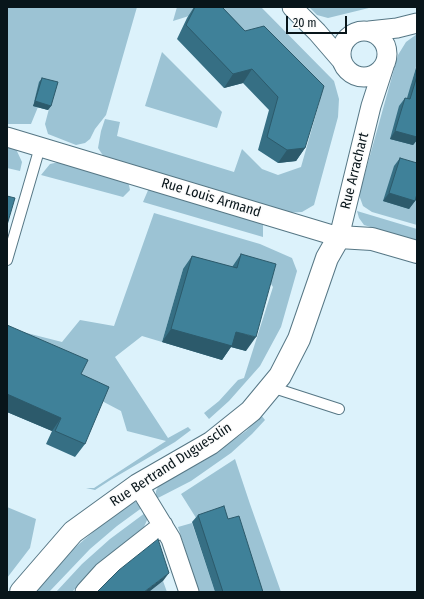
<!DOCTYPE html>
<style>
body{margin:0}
#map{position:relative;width:424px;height:599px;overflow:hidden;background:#dcf2fb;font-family:"Fira Sans Condensed",sans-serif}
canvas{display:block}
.frame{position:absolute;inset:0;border:8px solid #08151a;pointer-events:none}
.scale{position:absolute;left:286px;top:16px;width:61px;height:18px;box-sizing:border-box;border:2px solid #08151a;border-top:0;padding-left:5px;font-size:12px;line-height:14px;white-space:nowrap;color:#08151a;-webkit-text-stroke:3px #fbfbfb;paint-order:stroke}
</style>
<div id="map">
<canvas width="424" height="599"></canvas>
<div class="frame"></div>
<div class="scale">20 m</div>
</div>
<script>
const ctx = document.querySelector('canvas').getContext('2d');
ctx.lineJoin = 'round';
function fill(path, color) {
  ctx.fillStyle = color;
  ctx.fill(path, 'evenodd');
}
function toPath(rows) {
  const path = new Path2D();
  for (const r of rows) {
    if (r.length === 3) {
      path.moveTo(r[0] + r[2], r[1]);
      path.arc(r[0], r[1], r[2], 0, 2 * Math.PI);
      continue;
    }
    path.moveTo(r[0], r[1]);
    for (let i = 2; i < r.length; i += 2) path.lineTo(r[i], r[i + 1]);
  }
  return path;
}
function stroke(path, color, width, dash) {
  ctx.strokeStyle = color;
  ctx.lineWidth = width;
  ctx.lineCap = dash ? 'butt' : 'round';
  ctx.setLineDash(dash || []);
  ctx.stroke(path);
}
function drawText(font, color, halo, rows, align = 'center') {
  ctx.font = font + ' "Fira Sans Condensed",sans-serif';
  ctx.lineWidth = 3;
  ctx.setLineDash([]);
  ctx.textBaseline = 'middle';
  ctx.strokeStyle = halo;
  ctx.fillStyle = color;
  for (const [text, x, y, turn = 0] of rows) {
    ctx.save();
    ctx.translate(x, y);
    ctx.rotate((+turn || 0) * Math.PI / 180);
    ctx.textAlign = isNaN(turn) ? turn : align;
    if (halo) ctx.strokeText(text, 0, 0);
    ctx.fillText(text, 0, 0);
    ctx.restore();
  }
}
const green = toPath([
 [7,7,137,7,106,115,95,129,90,139,85,143,76,145,48,134,45,124,55,86,40,82,33,105,38,107,31,124,7,124],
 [177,7,261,7,334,81,339,99,338,117,314,205,302,212,281,213,106,160,98,148,101,131,105,119,120,122,117,136,234,172,242,149,262,169,278,175,301,167,320,100,258,34,235,40,208,10,173,21],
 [309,7,373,7,328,18,317,15],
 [417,34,417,63,411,85,417,133,417,173,384,201,409,209,417,184,417,225,372,212,363,206,359,195,398,55,406,42],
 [162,52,222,112,217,128,145,106],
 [7,147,16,149,22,162,20,171,7,168],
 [59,162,128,181,130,190,123,197,41,175,50,164],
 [149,188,263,221,263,237,143,202],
 [357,211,417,229,417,241,364,225,359,218],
 [154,213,260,244,292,258,297,271,281,327,260,366,229,401,209,419,204,413,219,401,238,380,244,378,273,287,267,278,183,269,162,342,142,336,115,357,168,438,188,427,191,430,175,442,112,479,95,490,86,488,94,488,166,441,127,431,121,411,100,400,7,328,62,342,80,320,114,326],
 [261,415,265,420,252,434,231,453,191,481,156,499,156,491,159,485,205,460,246,431],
 [235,459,250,504,281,592,255,592,198,521,181,494],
 [132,502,136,502,143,507,117,526,90,549,49,592,33,592,72,550,99,527],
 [7,507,36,519,30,548,7,578],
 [145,513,147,515,147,520,144,527,109,555,72,592,56,592,82,564,110,539],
 [192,523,215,592,199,592,178,527],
 [163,581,167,592,149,592]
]);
const lane = toPath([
 [7,260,40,147],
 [271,387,339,409]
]);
const street = toPath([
 [292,7,317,32,342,61],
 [364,54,23],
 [369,31,397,28,417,23],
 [7,137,339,237,371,106,384,66],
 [138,485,171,539,189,592],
 [85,592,103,572,163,525]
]);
const secondary = toPath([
 [21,592,73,532,138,485,211,443,251,411,280,376,299,339,327,258,339,237,372,239,417,252]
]);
const wall = toPath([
 [194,7,222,7,245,31,305,148,296,161,278,163,258,150,269,110,243,83,224,88,177,39,187,18],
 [417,64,417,140,413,145,390,139,399,106,405,98,407,98],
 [42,78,51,106,48,110,33,106,39,82],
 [400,158,415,201,409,209,383,201,394,166],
 [241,254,246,351,231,347,222,360,162,342,183,269,192,256,232,267],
 [7,325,81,374,85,444,75,457,46,444,52,431,7,412],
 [198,515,228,519,263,592,215,592,192,522]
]);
const shadedWall = toPath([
 [252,69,243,83,224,88,233,74],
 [35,101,51,106,48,110,33,106],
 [395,131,417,137,417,140,413,145,390,139],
 [305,148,296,161,278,163,287,150],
 [389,193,415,201,409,209,383,201],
 [171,329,236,332,256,337,246,351,231,347,222,360,162,342],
 [7,394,61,418,52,431,7,412],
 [169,573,163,581,149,592,144,592]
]);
const building = toPath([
 [195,7,222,7,245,31,264,26,324,86,305,148,287,150,267,137,278,97,252,69,233,74,186,25,195,7],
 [417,76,417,137,395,131,405,98,410,99,417,76],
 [42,78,58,82,51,106,35,101,42,78],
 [400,158,417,163,417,194,415,201,389,193,400,158],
 [7,196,15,198,7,225,7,196],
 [241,254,276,264,256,337,236,332,232,346,171,329,192,256,237,268,241,254],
 [7,325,88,360,81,374,109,387,85,444,55,431,61,418,7,394,7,325],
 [224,506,228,519,239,516,263,592,223,592,198,515,224,506],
 [158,539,169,573,144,592,97,592,119,570,158,539]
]);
const streetNames = [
 ["Rue Arrachart",355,171,-76],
 ["Rue Louis Armand",211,198,17],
 ["Rue Bertrand Duguesclin",171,465,-33]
];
fill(green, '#9cc3d4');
stroke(lane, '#567785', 12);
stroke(street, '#567785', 21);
stroke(secondary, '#567785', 24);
stroke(lane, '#fff', 10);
stroke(street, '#fff', 19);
stroke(secondary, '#fff', 22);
fill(wall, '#366f84');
fill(shadedWall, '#2c5a6b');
fill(building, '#3f8199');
stroke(building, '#2c5a6b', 1);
drawText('14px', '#08151a', '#fbfbfb', streetNames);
</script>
